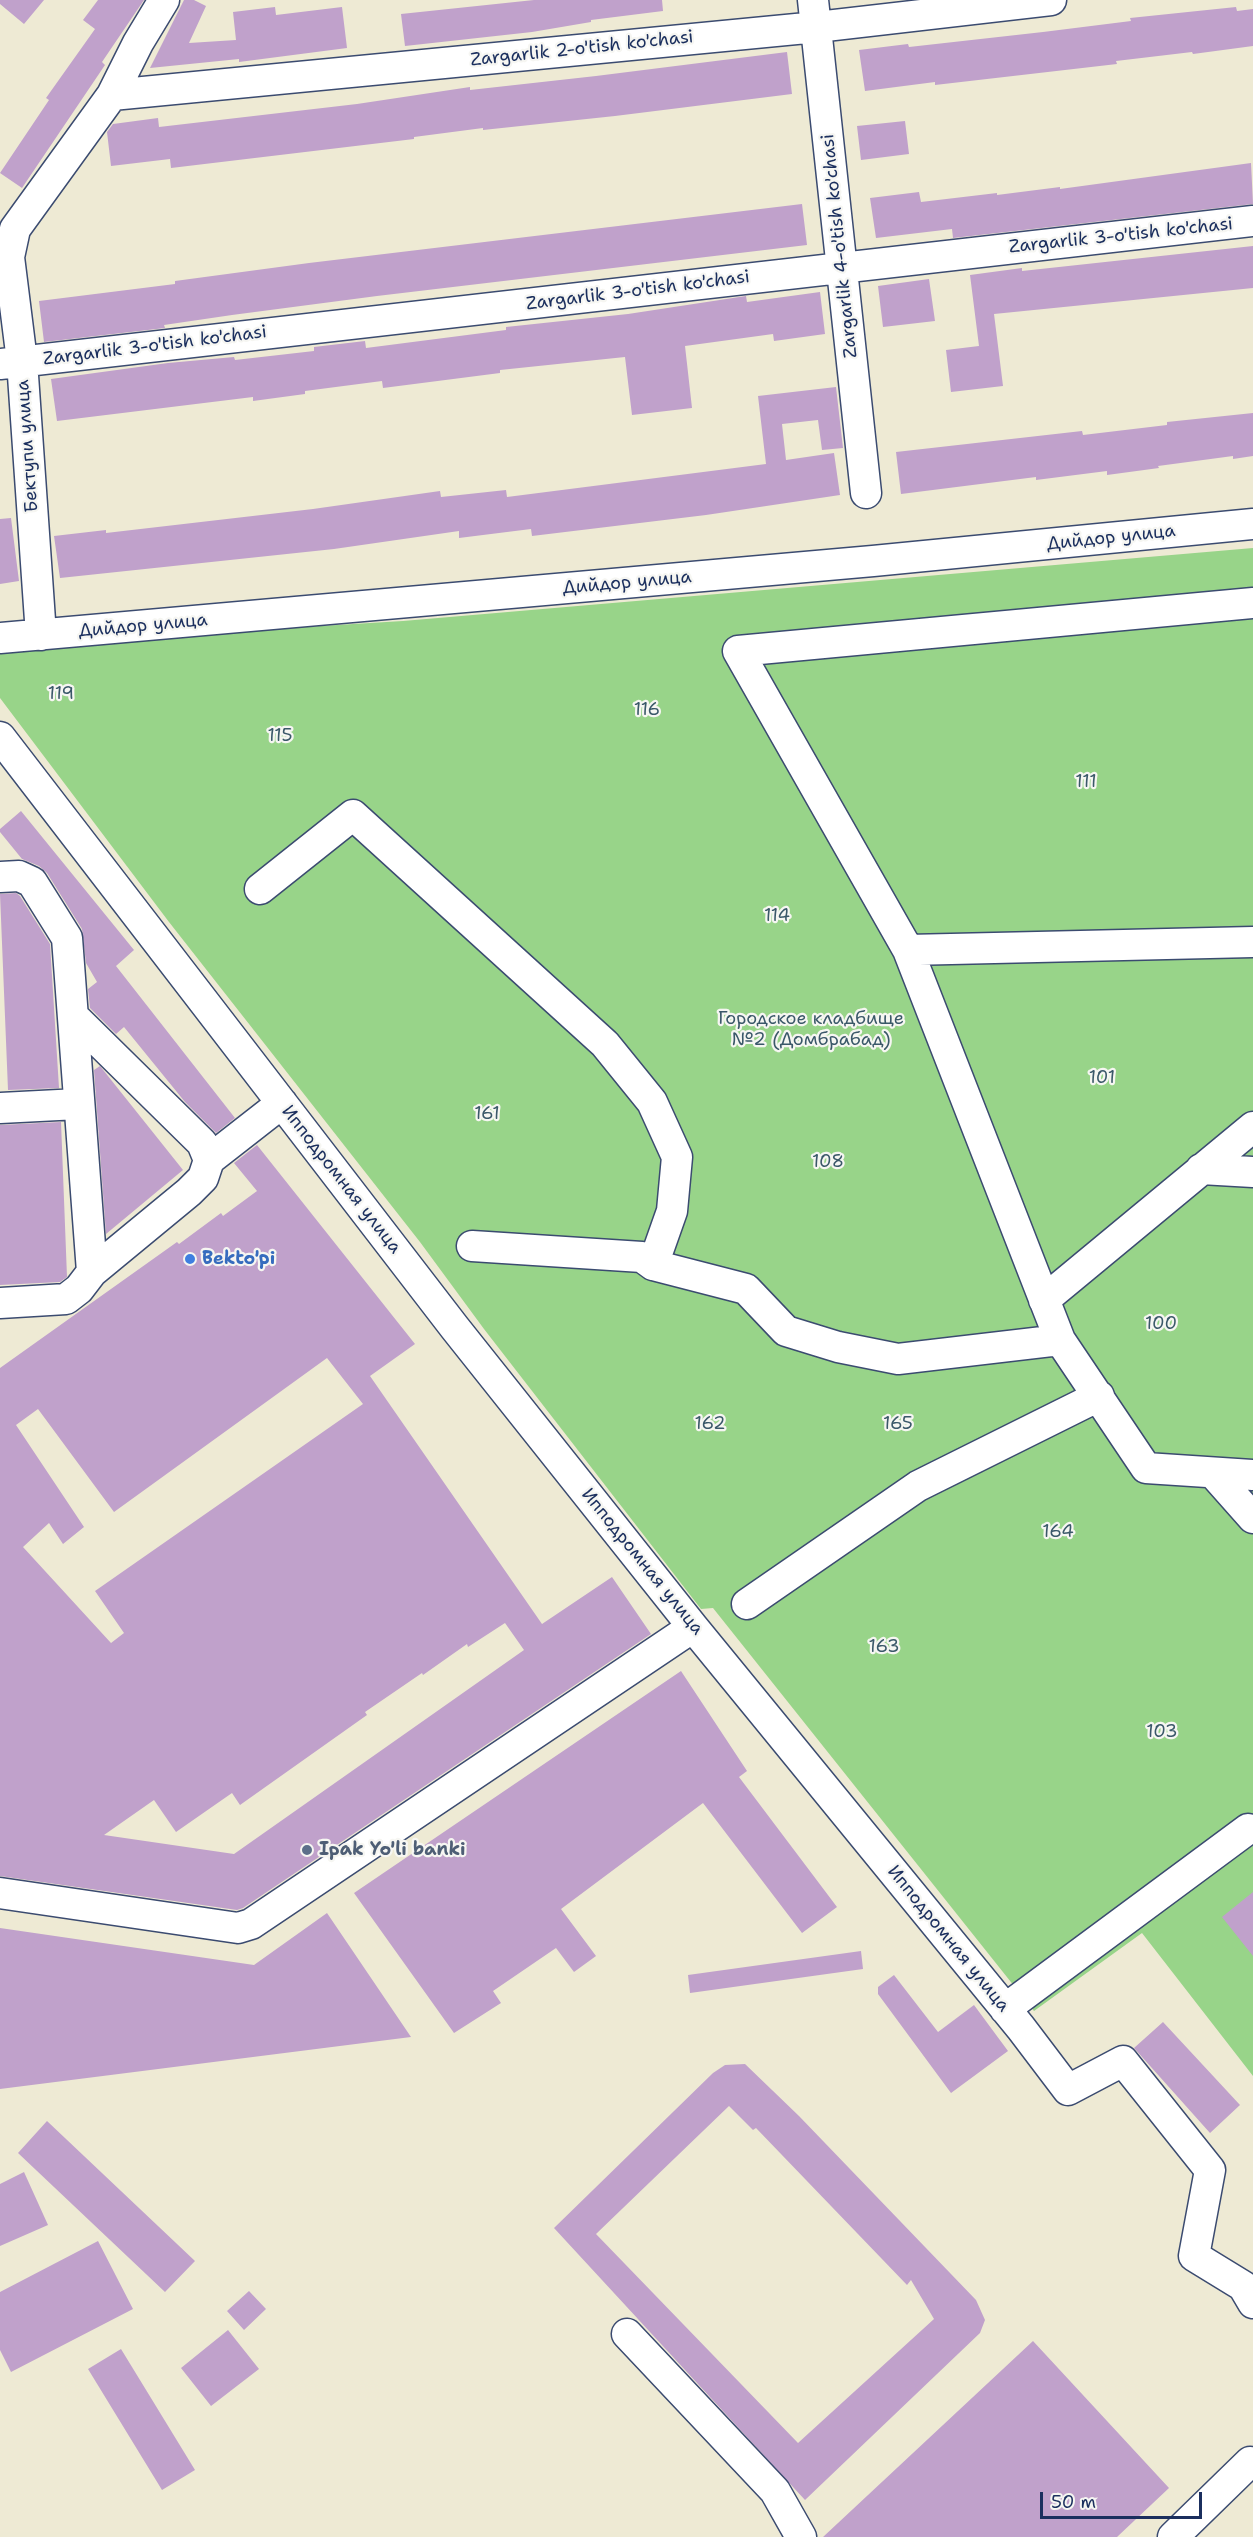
<!DOCTYPE html>
<meta charset="utf-8">
<style>
body{margin:0}
#map{position:relative;width:1253px;height:2537px;overflow:hidden;background:#eeead4;font-family:"Shantell Sans",sans-serif}
canvas{display:block}
.scale{position:absolute;left:1040px;top:2492px;width:162px;height:27px;box-sizing:border-box;border:3px solid #1b2f5e;border-top:0;padding-left:8px;font-size:18px;line-height:21px;white-space:nowrap;color:#1b2f5e;-webkit-text-stroke:4px #f6f6f2;paint-order:stroke}
</style>
<div id="map">
<canvas width="1253" height="2537"></canvas>
<div class="scale">50 m</div>
</div>
<script>
const ctx = document.querySelector('canvas').getContext('2d');
ctx.lineJoin = 'round';
function fill(path, color) {
  ctx.fillStyle = color;
  ctx.fill(path, 'evenodd');
}
function toPath(rows) {
  const path = new Path2D();
  for (const r of rows) {
    path.moveTo(r[0], r[1]);
    for (let i = 2; i < r.length; i += 2) path.lineTo(r[i], r[i + 1]);
  }
  return path;
}
function stroke(path, color, width, dash) {
  ctx.strokeStyle = color;
  ctx.lineWidth = width;
  ctx.lineCap = dash ? 'butt' : 'round';
  ctx.setLineDash(dash || []);
  ctx.stroke(path);
}
function drawText(font, color, halo, rows, align = 'center') {
  ctx.font = font + ' "Shantell Sans",sans-serif';
  ctx.lineWidth = 4.5;
  ctx.setLineDash([]);
  ctx.textBaseline = 'middle';
  ctx.strokeStyle = halo;
  ctx.fillStyle = color;
  for (const [text, x, y, turn = 0] of rows) {
    ctx.save();
    ctx.translate(x, y);
    ctx.rotate((+turn || 0) * Math.PI / 180);
    ctx.textAlign = isNaN(turn) ? turn : align;
    if (halo) ctx.strokeText(text, 0, 0);
    ctx.fillText(text, 0, 0);
    ctx.restore();
  }
}
const green = toPath([
 [1253,548,1253,2076,1142,1933,1034,2011,713,1608,701,1609,484,1329,420,1242,169,922,0,698,0,648,89,640,403,621]
]);
const building = toPath([
 [0,0,44,0,24,24,0,4],
 [98,0,144,0,102,62,105,65,22,188,0,173,49,100,46,98,95,29,83,20],
 [184,0,194,0,206,6,189,43,236,40,233,12,275,7,276,15,342,7,347,48,239,62,239,59,150,68],
 [534,0,662,0,663,11,591,20,591,22,532,32,405,46,401,14],
 [1236,7,1237,11,1253,9,1253,46,1193,54,1192,52,1116,61,1117,64,935,85,935,82,865,91,859,50,908,44,909,47,1043,32,1131,21,1130,18],
 [787,52,792,94,615,116,483,130,483,128,414,137,414,139,171,168,170,159,111,166,107,132,113,124,158,118,159,127,357,104,470,87,470,90,596,76],
 [905,121,909,154,861,160,857,126],
 [1251,163,1253,204,953,238,952,229,876,238,870,198,919,192,921,202,997,193,997,195,1060,187,1060,189],
 [802,204,807,245,377,296,232,315,164,325,165,328,44,342,39,301,175,284,175,281,309,263],
 [1253,246,1253,288,994,314,1003,386,951,392,946,350,979,346,970,275,1022,268,1022,271],
 [929,279,935,321,883,327,878,286],
 [820,292,825,334,774,341,773,334,685,346,692,408,632,415,625,357,500,370,500,373,383,388,382,381,305,391,305,394,253,401,253,397,57,421,51,379,168,363,234,357,235,360,314,351,314,347,365,341,366,348,506,330,506,327,628,314,746,296,747,302],
 [836,387,843,448,822,450,818,420,782,424,786,460,834,453,840,495,706,515,532,536,531,529,459,538,459,531,334,549,60,578,54,536,106,530,106,533,313,509,440,491,441,497,506,490,507,497,766,464,758,396],
 [1253,413,1253,456,1233,459,1233,456,1158,466,1159,468,1107,475,1107,471,1036,480,1036,477,901,494,896,452,1082,431,1083,435,1167,425,1167,422],
 [11,518,19,581,0,584,0,519],
 [21,811,134,950,116,966,235,1118,216,1133,185,1102,124,1027,116,1034,90,1008,88,989,97,982,86,963,82,929,47,873,39,866,22,859,0,832,0,829],
 [16,893,20,896,50,944,59,1088,8,1090,0,894],
 [100,1066,183,1170,106,1234,94,1070],
 [61,1122,67,1277,60,1282,0,1285,0,1125],
 [257,1145,415,1344,370,1376,542,1624,612,1577,651,1634,243,1908,237,1910,0,1876,0,1368,177,1242,179,1244,221,1213,223,1216,257,1191,234,1163],
 [327,1358,363,1404,95,1591,124,1633,111,1643,23,1547,49,1523,63,1544,84,1527,16,1425,38,1409,114,1512],
 [505,1623,524,1650,234,1854,104,1835,154,1800,176,1832,232,1793,240,1805,367,1715,365,1712,422,1673,423,1675,467,1644,468,1647],
 [681,1671,747,1771,739,1777,837,1907,802,1933,703,1803,561,1909,596,1956,574,1972,556,1948,493,1991,501,2003,454,2033,354,1893],
 [1253,1892,1253,1956,1222,1917],
 [327,1913,411,2037,0,2089,0,1928,254,1965],
 [861,1951,863,1969,690,1993,688,1975],
 [894,1975,938,2032,974,2005,1008,2051,951,2093,878,1994,878,1987],
 [1163,2022,1240,2105,1210,2133,1134,2048],
 [745,2064,799,2116,976,2300,985,2320,980,2333,805,2500,554,2228,713,2073,725,2065],
 [729,2106,753,2130,756,2128,907,2285,911,2280,934,2319,798,2443,596,2234],
 [47,2121,195,2261,165,2292,18,2153],
 [24,2172,48,2225,0,2246,0,2184],
 [98,2241,133,2309,11,2372,0,2350,0,2292],
 [249,2291,266,2309,244,2330,227,2311],
 [228,2330,259,2369,211,2406,181,2368],
 [1033,2341,1169,2488,1117,2537,823,2537],
 [121,2349,195,2470,162,2490,88,2369]
]);
const minor = toPath([
 [813,0,866,493],
 [112,95,817,27,1051,0],
 [0,364,1253,221],
 [1253,603,738,651,908,950,1060,1340,1146,1468,1253,1475],
 [41,635,22,361,9,257,15,229,112,95,138,43,164,0],
 [0,638,873,561,1253,524],
 [0,737,455,1328,693,1627,1021,2028,1068,2090,1123,2061,1210,2170,1194,2256,1243,2286,1253,2303],
 [0,877,19,876,32,882,67,938,92,1272,79,1289,66,1299,0,1303],
 [260,889,353,815,605,1044,652,1102,677,1157,672,1211,653,1265],
 [908,950,1253,942],
 [74,1017,202,1143,209,1160,203,1178,189,1192,92,1272],
 [0,1108,78,1104],
 [209,1160,282,1103],
 [1201,1169,1253,1172],
 [472,1246,642,1257,653,1265,746,1289,786,1331,838,1347,898,1359,1060,1340],
 [1044,1300,1253,1127],
 [1214,1474,1253,1518],
 [747,1604,918,1486,1099,1396],
 [0,1893,238,1928,251,1924,693,1627],
 [1005,2009,1248,1829],
 [627,2334,775,2491,801,2537],
 [1173,2537,1250,2462]
]);
const markers = [
 [190,1259,6,"#3f7fe0"],
 [307,1850,6,"#5c6f8a"]
];
const streetNames = [
 ["Zargarlik 2-o'tish ko'chasi",582,49,-6],
 ["Zargarlik 3-o'tish ko'chasi",1121,236,-6],
 ["Zargarlik 4-o'tish ko'chasi",840,246,-96],
 ["Zargarlik 3-o'tish ko'chasi",638,291,-7],
 ["Zargarlik 3-o'tish ko'chasi",155,346,-7],
 ["Бектупи улица",28,446,-94],
 ["Дийдор улица",1111,538,-6],
 ["Дийдор улица",627,583,-5],
 ["Дийдор улица",143,626,-5],
 ["Ипподромная улица",341,1180,52],
 ["Ипподромная улица",642,1562,51],
 ["Ипподромная улица",948,1939,51]
];
const parkNames = [
 ["119",61,694],
 ["116",647,710],
 ["115",280,736],
 ["111",1086,782],
 ["114",777,916],
 ["Городское кладбище",811,1019],
 ["№2 (Домбрабад)",811,1040],
 ["101",1102,1078],
 ["161",487,1114],
 ["108",828,1162],
 ["100",1161,1324],
 ["162",710,1424],
 ["165",898,1424],
 ["164",1058,1532],
 ["163",884,1647],
 ["103",1162,1732]
];
const shopNames = [
 ["Bekto'pi",202,1259]
];
const serviceNames = [
 ["Ipak Yo'li banki",319,1850]
];
fill(green, '#98d489');
fill(building, '#c0a1cb');
stroke(minor, '#3b4b70', 33);
stroke(minor, '#fff', 30);
for (const [x, y, r, color] of markers) {
  const dot = new Path2D();
  dot.arc(x, y, r, 0, 2 * Math.PI);
  ctx.fillStyle = color;
  ctx.fill(dot);
  stroke(dot, '#f6f6f2', 2);
}
drawText('18px', '#1b2f5e', '#f6f6f2', streetNames);
drawText('18px', '#3a5869', '#f6f6f2', parkNames);
drawText('bold 18px', '#366cbe', '#f6f6f2', shopNames, 'left');
drawText('bold 18px', '#4e5e75', '#f6f6f2', serviceNames, 'left');
</script>
